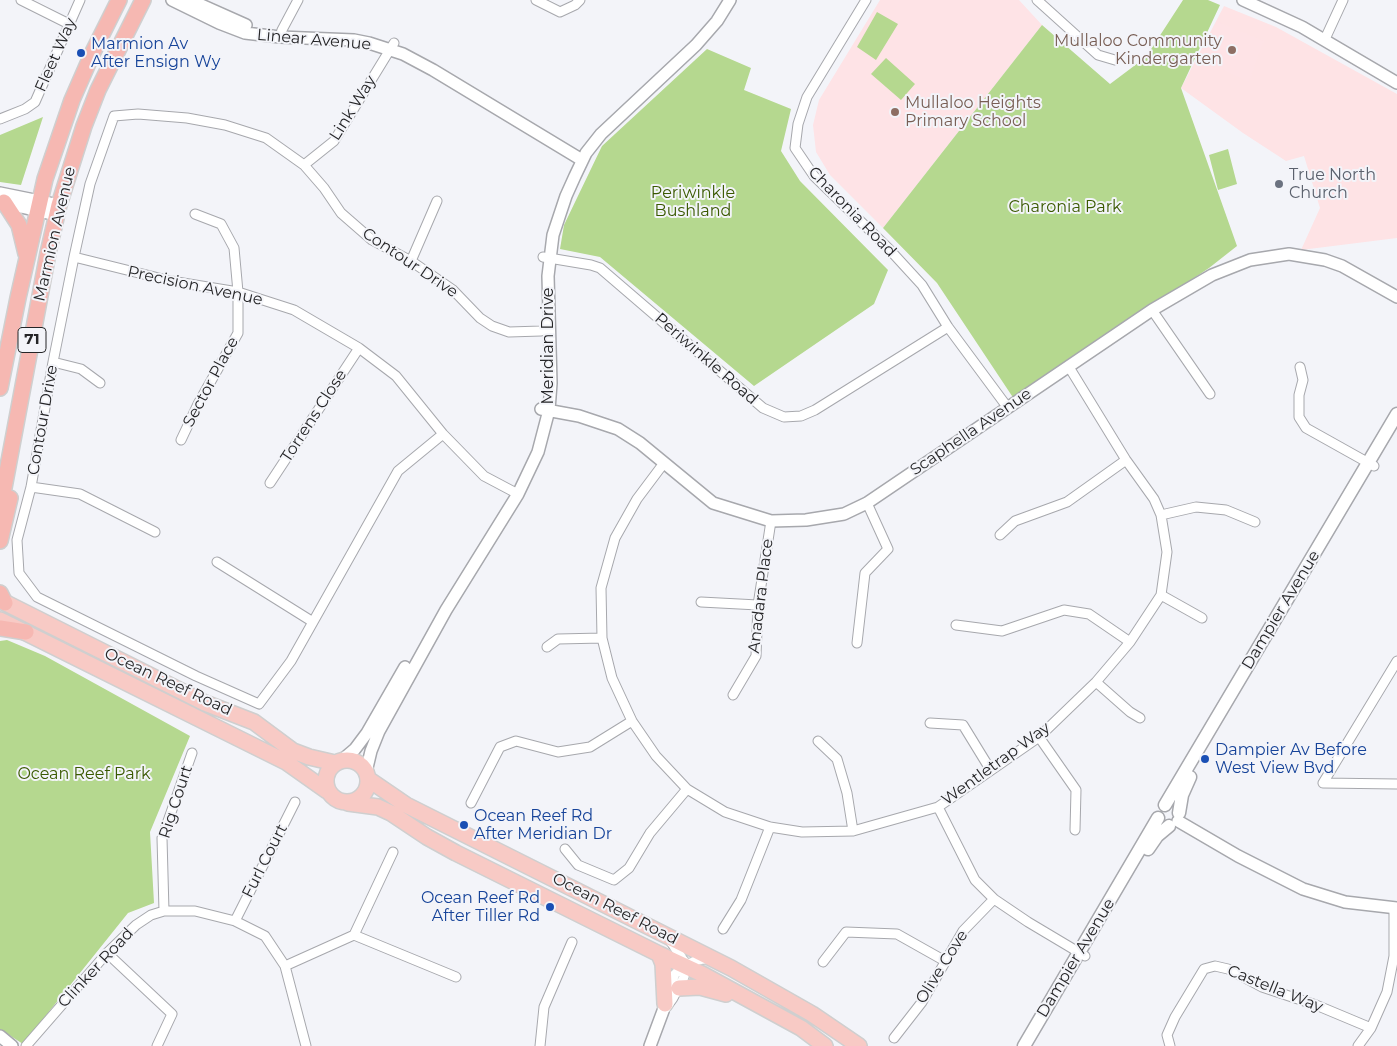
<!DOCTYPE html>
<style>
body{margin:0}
canvas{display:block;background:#f3f4f9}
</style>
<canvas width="1397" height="1046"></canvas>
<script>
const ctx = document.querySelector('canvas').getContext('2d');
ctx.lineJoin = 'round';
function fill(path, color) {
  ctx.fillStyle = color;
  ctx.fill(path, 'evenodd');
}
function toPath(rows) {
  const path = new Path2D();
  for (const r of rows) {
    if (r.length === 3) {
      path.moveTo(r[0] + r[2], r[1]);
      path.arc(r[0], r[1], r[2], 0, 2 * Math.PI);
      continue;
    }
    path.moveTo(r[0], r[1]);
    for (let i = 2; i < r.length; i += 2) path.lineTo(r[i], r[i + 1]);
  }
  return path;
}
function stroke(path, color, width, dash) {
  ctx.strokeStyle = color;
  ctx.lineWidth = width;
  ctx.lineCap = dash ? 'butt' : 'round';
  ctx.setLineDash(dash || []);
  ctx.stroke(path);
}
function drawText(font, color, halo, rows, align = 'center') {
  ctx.font = font + ' Montserrat,sans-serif';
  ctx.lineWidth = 4;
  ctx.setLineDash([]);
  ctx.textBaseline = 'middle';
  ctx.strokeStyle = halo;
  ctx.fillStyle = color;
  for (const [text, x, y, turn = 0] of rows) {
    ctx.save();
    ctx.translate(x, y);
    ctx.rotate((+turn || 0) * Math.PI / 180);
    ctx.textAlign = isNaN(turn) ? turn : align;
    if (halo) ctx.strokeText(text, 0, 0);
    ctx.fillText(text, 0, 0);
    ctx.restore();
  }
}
const commercial = toPath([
 [1224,6,1276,27,1397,94,1397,238,1301,250,1320,208,1304,156,1286,161,1243,133,1181,88]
]);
const education = toPath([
 [880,0,1019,0,1042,25,883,228,830,175,816,152,813,125,819,100],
 [1218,22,1264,41,1249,82,1199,58]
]);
const green = toPath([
 [1183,0,1208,0,1220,5,1181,88,1237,246,1209,268,1014,399,937,283,883,228,1042,25,1110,84,1146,57],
 [877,12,898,24,876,60,857,47],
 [707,49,751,68,744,90,791,109,781,151,800,181,888,270,874,304,754,386,600,257,560,249,564,225,602,146],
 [886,58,915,84,901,100,871,74],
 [43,117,21,185,0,182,0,135],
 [1228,149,1237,184,1218,190,1209,155],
 [7,640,45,656,190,736,150,832,154,903,128,913,23,1044,0,1029,0,641]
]);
const minor = toPath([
 [21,0,69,24],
 [536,0,560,12,575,5,580,0],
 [866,0,807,97,798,124,795,148,814,176,889,249,922,285,948,327,1008,408],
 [1037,0,1098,55,1115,60],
 [280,37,282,30,298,0],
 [1325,39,1343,0],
 [0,119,25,109,35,102,80,0],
 [304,165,334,141,394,43],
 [74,257,171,281,238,292,294,310,359,348,396,376,443,434,484,476,518,494],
 [543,257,591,265,600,268,763,408,784,417,801,416,815,410,948,327],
 [411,261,437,201],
 [1152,310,1210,394],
 [53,362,81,369,100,383],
 [1300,367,1303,380,1299,395,1299,417,1306,428,1374,466],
 [443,434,398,471,291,661,259,704,196,676,37,597,19,573,17,540,31,487,53,362,74,257,90,184,114,116,138,114,187,118,225,125,266,138,304,165,324,188,341,213,372,240,411,261,453,290,480,318,492,326,509,332,541,331,549,329],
 [181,440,198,404,238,333,238,292,234,248,221,224,195,214],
 [664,463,637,499,615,538,601,588,602,638,612,678,632,721,656,756,687,789,725,812,770,827,802,832,853,831,938,807,1039,737,1096,682,1130,642,1161,595,1167,552,1161,515,1154,499,1126,460,1069,367],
 [270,483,359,348],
 [31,487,80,494,155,532],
 [1161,515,1196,507,1226,510,1255,522],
 [1000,535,1015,521,1067,502,1126,460],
 [217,562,313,622],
 [1161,595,1202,618],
 [701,602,758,605],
 [956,625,1002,631,1064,610,1089,614,1130,642],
 [857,643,865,573,888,549,867,503],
 [547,647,558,639,602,638],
 [1096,682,1130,712,1140,718],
 [733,695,756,656,758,605,771,521],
 [930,723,963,725,990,769],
 [1039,737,1076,790,1075,830],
 [818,741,837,759,847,793,853,831],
 [1323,783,1397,661],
 [1323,783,1397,784],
 [471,803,500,747,516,741,558,752,590,747,632,721],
 [938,807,975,880,994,899,1028,922,1085,956],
 [565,849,578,865,614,880,629,868,650,833,687,789],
 [164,911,162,838,192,753],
 [235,921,295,802],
 [723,929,741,900,770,827],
 [354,935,393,852],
 [107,953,172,1014,157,1046],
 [823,962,846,932,897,934,945,961],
 [285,966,354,935,456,977],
 [667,993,675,974,684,966,698,960,709,958],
 [665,1009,673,998,684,977,684,961,669,939],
 [894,1038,922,1002,963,931,994,899],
 [26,1046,107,953,136,925,151,915,164,911,195,911,235,921,265,936,285,966,306,1046],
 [540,1046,544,1007,572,942],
 [1170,1046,1167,1035,1175,1017,1204,969,1215,966,1228,969,1262,987,1316,1005,1371,1028],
 [1358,1046,1371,1028,1387,992,1394,956,1394,908]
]);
const tertiary = toPath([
 [172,0,219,23,245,33,280,37,354,40,369,43,403,54,433,70,582,160],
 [190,0,246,25],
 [1243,0,1302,27,1397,83],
 [0,193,59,205],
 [0,202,56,215],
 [541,409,579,416,618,429,640,443,713,503,771,521,806,520,844,514,867,503,1152,310,1212,275,1250,260,1289,254,1325,260,1342,266,1397,297],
 [342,760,355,749,367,733,405,667],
 [366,772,371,751,379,731,446,610,518,494,538,452,549,410,551,383,548,276,553,235,566,196,575,176,586,153,601,134,696,45,717,21,730,0],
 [1178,821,1238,856,1303,889,1345,902,1397,908],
 [0,1036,12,1046],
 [650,1046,663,1011]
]);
const secondary = toPath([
 [1165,805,1397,414],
 [1179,813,1182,795,1190,777],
 [1148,849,1157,836,1169,826],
 [1024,1046,1158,818]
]);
const primary = toPath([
 [0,600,205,703,254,722,293,751,309,757,335,763],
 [0,620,286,762,327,791],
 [347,781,21],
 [368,779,406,805,731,968,812,1014,859,1046],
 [348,803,378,807,391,813,427,837,456,853,659,954,702,974,801,1028,825,1046],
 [659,954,663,964,665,1004],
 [679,988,700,987,726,994]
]);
const trunk = toPath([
 [4,202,19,225,26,254],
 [0,388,18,298,45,179,72,100,93,52,119,0],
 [0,509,48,253,59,205,84,126,98,90,143,0],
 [0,541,10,498],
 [0,593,5,603],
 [0,628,26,632]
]);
const markers = [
 [1232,50,5,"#8d6e63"],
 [81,53,5,"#1a4fb4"],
 [895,112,5,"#8d6e63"],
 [1279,184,5,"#6b7280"],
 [1205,759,5,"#1a4fb4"],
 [464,825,5,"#1a4fb4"],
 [550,907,5,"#1a4fb4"]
];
const shields = [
 [32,340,28]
];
const shieldNames = [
 ["71",32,340]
];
const streetNames = [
 ["Linear Avenue",314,40,5],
 ["Fleet Way",56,55,-66],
 ["Link Way",353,108,-58],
 ["Charonia Road",852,212,46],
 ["Marmion Avenue",55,234,-77],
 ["Contour Drive",410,263,34],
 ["Precision Avenue",195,286,12],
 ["Meridian Drive",548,346,-90],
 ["Periwinkle Road",706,359,41],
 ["Sector Place",211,382,-62],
 ["Torrens Close",314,416,-57],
 ["Contour Drive",43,420,-80],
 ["Scaphella Avenue",971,432,-34],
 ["Anadara Place",761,596,-83],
 ["Dampier Avenue",1281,610,-59],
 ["Ocean Reef Road",168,682,25],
 ["Wentletrap Way",996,764,-36],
 ["Rig Court",176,802,-72],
 ["Furl Court",265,861,-63],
 ["Ocean Reef Road",615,909,27],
 ["Dampier Avenue",1076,958,-59],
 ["Olive Cove",942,967,-58],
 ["Clinker Road",96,968,-47],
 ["Castella Way",1275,989,22]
];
const educationNames = [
 ["Mullaloo Community",1222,41],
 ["Kindergarten",1222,59],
 ["Mullaloo Heights",905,103,"left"],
 ["Primary School",905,121,"left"]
];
const transitNames = [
 ["Marmion Av",91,44],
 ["After Ensign Wy",91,62],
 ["Dampier Av Before",1215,750],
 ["West View Bvd",1215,768],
 ["Ocean Reef Rd",474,816],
 ["After Meridian Dr",474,834],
 ["Ocean Reef Rd",540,898,"right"],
 ["After Tiller Rd",540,916,"right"]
];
const worshipNames = [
 ["True North",1289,175],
 ["Church",1289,193]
];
const parkNames = [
 ["Periwinkle",693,193],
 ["Bushland",693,211],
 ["Charonia Park",1065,207],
 ["Ocean Reef Park",84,774]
];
fill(commercial, '#fee3e5');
fill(education, '#fee3e6');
fill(green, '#b5d88f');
stroke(minor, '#a7a8ad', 11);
stroke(tertiary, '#a7a8ad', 14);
stroke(secondary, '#a7a8ad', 15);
stroke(primary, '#cfcfcf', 18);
stroke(trunk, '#cfcfcf', 18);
stroke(minor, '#fff', 9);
stroke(tertiary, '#fff', 11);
stroke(secondary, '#fff', 12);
stroke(primary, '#f8cac5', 15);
stroke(trunk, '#f6b8b2', 15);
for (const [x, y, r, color] of markers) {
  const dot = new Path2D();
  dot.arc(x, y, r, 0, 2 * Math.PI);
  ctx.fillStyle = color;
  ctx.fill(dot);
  stroke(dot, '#f3f4f9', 2);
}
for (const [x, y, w] of shields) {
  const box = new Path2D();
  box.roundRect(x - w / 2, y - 12.5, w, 25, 4);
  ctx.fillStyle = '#f3f4f9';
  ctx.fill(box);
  stroke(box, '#252527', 1);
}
drawText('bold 15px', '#252527', null, shieldNames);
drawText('16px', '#252527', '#f3f4f9', streetNames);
drawText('16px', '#785e54', '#f3f4f9', educationNames, 'right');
drawText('16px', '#164399', '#f3f4f9', transitNames, 'left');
drawText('16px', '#5b616d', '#f3f4f9', worshipNames, 'left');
drawText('16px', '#3a5900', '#f3f4f9', parkNames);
</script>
